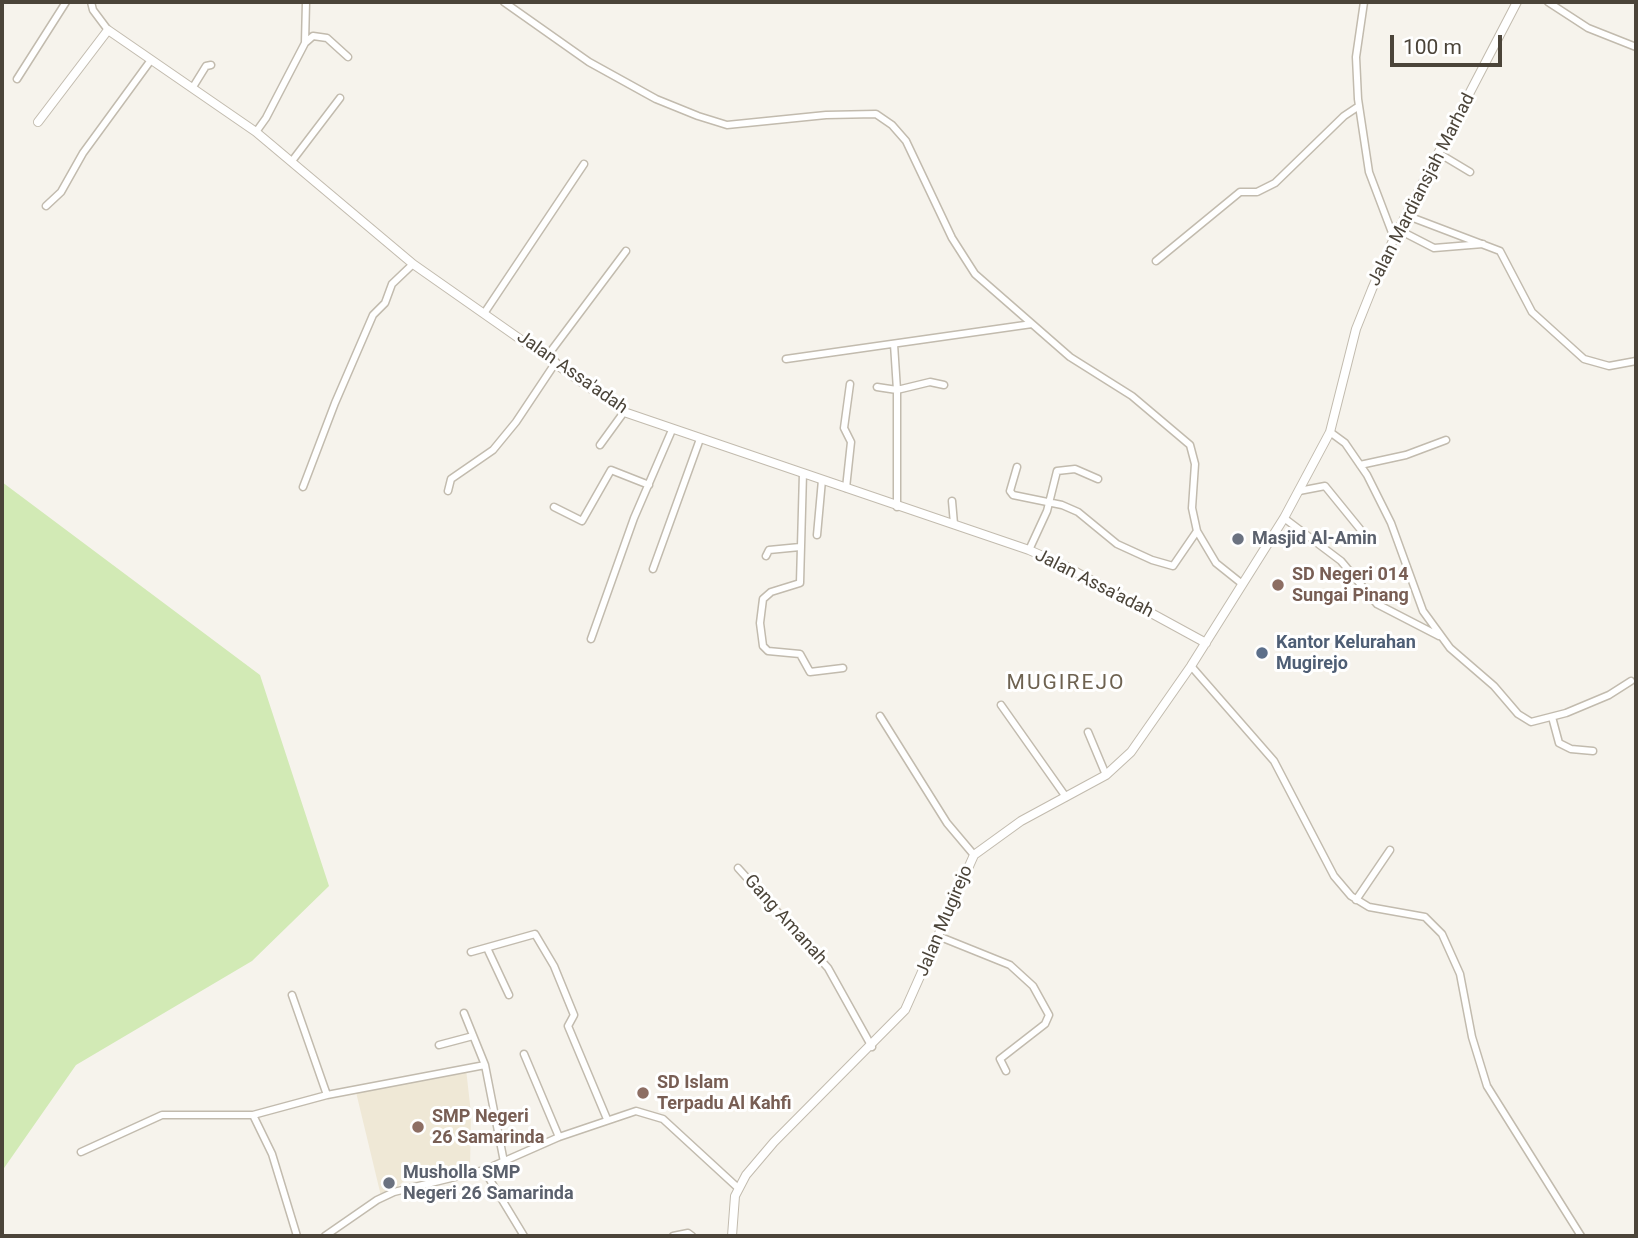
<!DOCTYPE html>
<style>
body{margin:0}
#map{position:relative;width:1638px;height:1238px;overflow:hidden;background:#f6f3ec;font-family:Roboto,sans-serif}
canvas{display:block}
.frame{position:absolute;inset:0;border:4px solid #4b4439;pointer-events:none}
.scale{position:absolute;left:1390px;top:35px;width:112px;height:32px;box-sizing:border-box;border:4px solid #4b4439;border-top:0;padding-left:9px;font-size:21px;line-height:24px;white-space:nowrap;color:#4b4439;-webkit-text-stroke:5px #fff;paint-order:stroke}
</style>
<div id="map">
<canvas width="1638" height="1238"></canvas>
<div class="frame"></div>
<div class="scale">100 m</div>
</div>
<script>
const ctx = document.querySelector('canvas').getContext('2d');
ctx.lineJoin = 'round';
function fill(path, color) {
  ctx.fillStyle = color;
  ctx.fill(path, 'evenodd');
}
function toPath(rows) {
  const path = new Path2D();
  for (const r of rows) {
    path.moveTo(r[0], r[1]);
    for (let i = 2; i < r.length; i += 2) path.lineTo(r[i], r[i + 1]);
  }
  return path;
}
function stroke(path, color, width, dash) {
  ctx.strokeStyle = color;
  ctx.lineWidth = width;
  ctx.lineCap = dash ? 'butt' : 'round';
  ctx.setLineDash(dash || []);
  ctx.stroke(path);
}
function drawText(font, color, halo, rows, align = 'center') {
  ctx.font = font + ' Roboto,sans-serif';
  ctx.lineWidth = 6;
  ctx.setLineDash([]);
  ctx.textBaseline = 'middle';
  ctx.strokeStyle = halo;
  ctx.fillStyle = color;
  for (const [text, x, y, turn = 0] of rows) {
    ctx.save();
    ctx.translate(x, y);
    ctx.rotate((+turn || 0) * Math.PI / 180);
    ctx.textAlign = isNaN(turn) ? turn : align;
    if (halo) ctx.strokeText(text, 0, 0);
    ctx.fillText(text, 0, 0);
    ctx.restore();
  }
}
const education = toPath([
 [466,1069,471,1113,470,1170,406,1179,393,1191,381,1196,355,1088]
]);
const green = toPath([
 [2,482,260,675,329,886,252,961,76,1065,2,1171]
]);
const minor = toPath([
 [91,2,93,10,108,30],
 [504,2,589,62,656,99,698,116,727,125,826,115,876,114,892,125,906,141,952,238,975,274,1070,357,1132,396,1190,445,1195,464,1192,508,1197,531,1216,563,1241,583],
 [1364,2,1356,57,1358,99,1369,172,1394,238],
 [1548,2,1588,28,1636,47],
 [305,43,306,2],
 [17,79,66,2],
 [193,87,206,66,211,65],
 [256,132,266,118,305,43,313,36,327,38,348,57],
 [1440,154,1470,172],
 [292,161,340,98],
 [46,206,61,192,83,153,151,60],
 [1408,216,1500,251,1532,312,1584,359,1609,366,1636,361],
 [1399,230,1434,248,1483,244],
 [1156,261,1240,192,1257,192,1275,183,1344,116,1359,106],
 [485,312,584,164],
 [894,344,897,390,930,382,944,385],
 [548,355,626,251],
 [786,359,1032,324],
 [877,387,897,390,897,507],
 [1330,432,1345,443,1367,475,1391,523,1423,611,1450,648,1494,686,1518,714,1531,722,1566,713,1609,695,1631,681],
 [600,445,624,412],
 [1360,465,1406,455,1446,440],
 [1017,467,1010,491,1013,495,1062,505,1078,512,1117,544,1152,560,1173,566,1197,531],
 [803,473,800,583,771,592,763,599,760,623,763,646,768,651,800,654,810,672,843,668],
 [303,487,335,403,373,315,385,303,392,284,413,264],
 [846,488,851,442,844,428,850,384],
 [448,491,451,479,493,450,516,422,556,362],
 [1299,491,1325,486,1360,529],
 [952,501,954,524],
 [554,507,582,521,611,470,649,485],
 [1284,518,1341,561,1377,604,1439,636],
 [817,535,822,480],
 [1029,550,1047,511,1057,471,1075,469,1098,479],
 [766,556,769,550,800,547],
 [653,569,700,439],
 [591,639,634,518,672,430],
 [1191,666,1274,761,1334,876,1351,896,1369,907,1425,917,1442,934,1460,974,1472,1037,1487,1086,1581,1236],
 [1001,705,1066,797],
 [880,716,947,823,974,855],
 [1552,717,1559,743,1571,749,1593,751],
 [1088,732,1106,775],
 [738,868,828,968,872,1047],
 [1356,900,1390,850],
 [938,936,1010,965,1033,986,1049,1015,1045,1024,1000,1059,1006,1071],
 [487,948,509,995],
 [471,952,535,934,554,966,574,1015,568,1026,607,1119],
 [464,1013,485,1065,504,1162],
 [439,1045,473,1036],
 [524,1054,559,1137],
 [327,1095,485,1065],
 [253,1115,327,1095,292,995],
 [81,1152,162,1115,253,1115,272,1154,297,1236],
 [484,1170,524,1236],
 [325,1236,377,1200,394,1192,484,1170,559,1137,636,1111,663,1119,737,1187],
 [673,1236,688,1233,692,1236]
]);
const tertiary = toPath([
 [38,122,108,30,256,132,413,264,624,412,1029,550,1063,565,1206,643],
 [732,1236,735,1196,746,1175,774,1142,905,1010,974,855,1021,821,1106,775,1131,752,1191,666,1284,518,1330,432,1356,329,1372,289,1394,238,1517,2]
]);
const markers = [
 [1238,539,7,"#6b7280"],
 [1278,585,7,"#8d6e63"],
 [1262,653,7,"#5c6f8a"],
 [643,1093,7,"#8d6e63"],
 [418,1127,7,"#8d6e63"],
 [389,1183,7,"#6b7280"]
];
const streetNames = [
 ["Jalan Mardiansjah Marhad",1422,190,-63],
 ["Jalan Assa'adah",572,373,35],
 ["Jalan Assa'adah",1094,584,27],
 ["Gang Amanah",785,920,48],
 ["Jalan Mugirejo",945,921,-67]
];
const worshipNames = [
 ["Masjid Al-Amin",1252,539],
 ["Musholla SMP",403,1173],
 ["Negeri 26 Samarinda",403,1194]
];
const educationNames = [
 ["SD Negeri 014",1292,575],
 ["Sungai Pinang",1292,596],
 ["SD Islam",657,1083],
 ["Terpadu Al Kahfi",657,1104],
 ["SMP Negeri",432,1117],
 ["26 Samarinda",432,1138]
];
const serviceNames = [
 ["Kantor Kelurahan",1276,643],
 ["Mugirejo",1276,664]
];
const quarterNames = [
 ["MUGIREJO",1066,684]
];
fill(education, '#efe8d6');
fill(green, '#d2eab5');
stroke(minor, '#c2bbae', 9);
stroke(tertiary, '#c2bbae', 10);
stroke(minor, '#fff', 6);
stroke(tertiary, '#fff', 8);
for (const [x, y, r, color] of markers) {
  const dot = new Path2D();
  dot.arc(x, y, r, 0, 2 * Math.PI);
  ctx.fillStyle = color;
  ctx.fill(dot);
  stroke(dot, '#fff', 2.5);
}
drawText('18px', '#4b4439', '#fff', streetNames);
drawText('bold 18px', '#5b616d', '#fff', worshipNames, 'left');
drawText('bold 18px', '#785e54', '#fff', educationNames, 'left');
drawText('bold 18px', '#4e5e75', '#fff', serviceNames, 'left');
ctx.letterSpacing = '2px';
drawText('21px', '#6e6250', '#fff', quarterNames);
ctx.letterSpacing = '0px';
</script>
